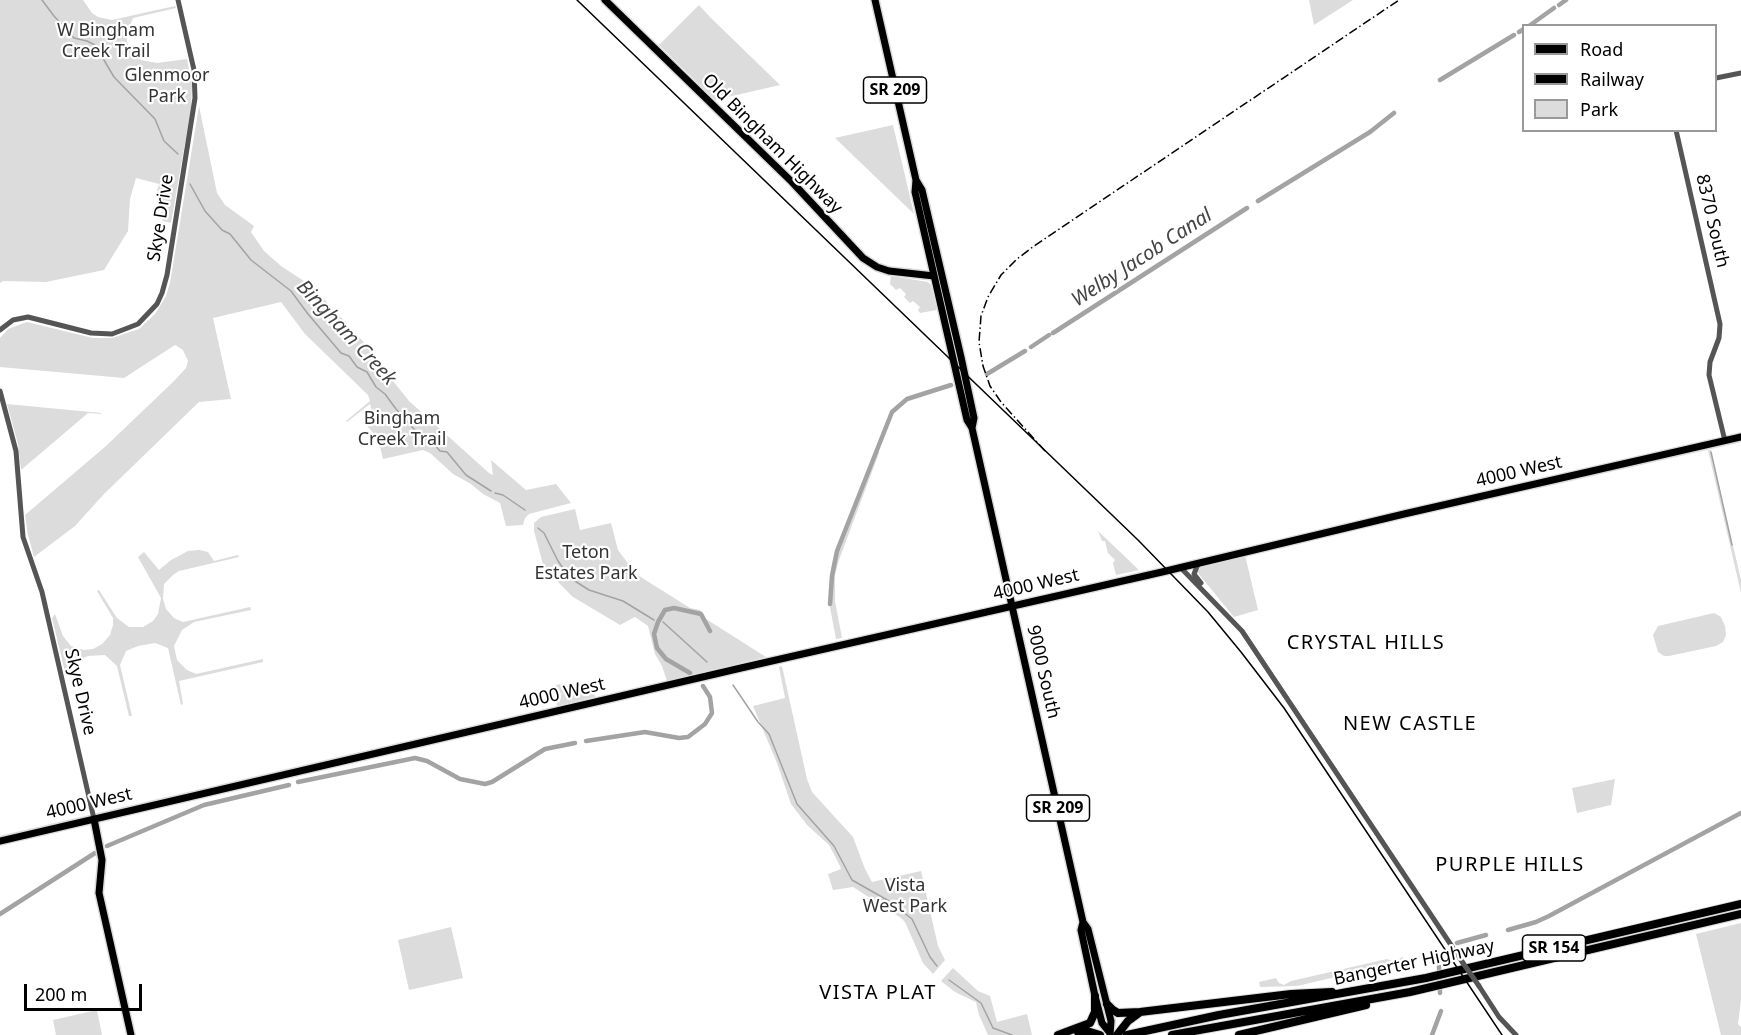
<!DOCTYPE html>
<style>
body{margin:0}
#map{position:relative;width:1741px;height:1035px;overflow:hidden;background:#fff;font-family:"Noto Sans",sans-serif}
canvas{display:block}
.legend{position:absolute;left:1522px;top:24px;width:195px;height:108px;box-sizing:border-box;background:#fff;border:2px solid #999;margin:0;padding:8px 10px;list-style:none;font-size:18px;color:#000}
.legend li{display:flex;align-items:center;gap:12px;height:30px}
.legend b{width:30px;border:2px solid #999}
.scale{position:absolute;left:24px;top:984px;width:118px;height:27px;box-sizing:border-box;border:3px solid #000;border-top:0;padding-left:8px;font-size:18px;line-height:21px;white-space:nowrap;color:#000;-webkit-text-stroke:4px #fff;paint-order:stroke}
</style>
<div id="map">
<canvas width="1741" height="1035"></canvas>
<ul class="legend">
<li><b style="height:8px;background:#000"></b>Road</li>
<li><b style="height:8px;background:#000"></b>Railway</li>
<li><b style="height:16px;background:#dcdcdc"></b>Park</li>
</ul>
<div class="scale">200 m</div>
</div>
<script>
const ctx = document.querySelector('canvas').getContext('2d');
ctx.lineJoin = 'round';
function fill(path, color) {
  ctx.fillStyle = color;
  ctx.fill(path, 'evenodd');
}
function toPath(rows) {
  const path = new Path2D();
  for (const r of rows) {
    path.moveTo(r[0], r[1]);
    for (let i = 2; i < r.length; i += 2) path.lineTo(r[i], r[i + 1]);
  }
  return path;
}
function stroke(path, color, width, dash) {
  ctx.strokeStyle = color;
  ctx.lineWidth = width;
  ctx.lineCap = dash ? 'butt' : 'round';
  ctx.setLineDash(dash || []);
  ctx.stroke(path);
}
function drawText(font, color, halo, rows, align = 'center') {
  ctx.font = font + ' "Noto Sans",sans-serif';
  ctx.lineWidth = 4.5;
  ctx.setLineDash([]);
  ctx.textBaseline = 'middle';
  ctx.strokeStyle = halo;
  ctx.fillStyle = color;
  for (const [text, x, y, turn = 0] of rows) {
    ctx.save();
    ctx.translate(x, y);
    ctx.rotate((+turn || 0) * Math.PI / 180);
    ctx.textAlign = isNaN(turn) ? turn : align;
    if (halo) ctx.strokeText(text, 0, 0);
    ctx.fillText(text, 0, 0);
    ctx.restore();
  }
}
const green = toPath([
 [0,0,83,0,92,13,98,17,112,20,175,6,176,8,133,18,127,33,127,42,132,53,141,60,157,63,187,59,192,85,191,108,171,223,163,221,159,215,163,211,161,192,157,191,159,184,136,178,130,199,128,231,104,270,46,282,3,281,0,283],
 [1309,0,1353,0,1314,25],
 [699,5,710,17,780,85,715,100,659,45],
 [199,106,217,193,225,205,254,226,251,232,264,251,281,266,313,287,371,350,385,371,409,401,489,473,493,475,491,460,526,490,556,484,571,503,529,514,525,518,523,525,506,526,500,503,483,494,471,484,453,474,430,453,423,450,383,459,378,438,367,426,368,416,373,416,370,404,347,422,346,421,370,401,368,395,305,334,281,302,213,318,231,399,199,402,104,494,75,526,34,557,28,535,25,515,106,446,174,381,186,368,188,361,183,350,175,345,124,378,0,367,0,338,8,329,27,322,93,338,112,338,139,329,155,314,166,296,170,283],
 [893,125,914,214,835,138],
 [891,276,928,282,931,285,937,310,920,313,918,310,920,307,913,301,910,303,904,297,906,294,900,288,896,290,890,284],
 [7,404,101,413,101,414,88,413,21,470,18,444],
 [877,445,879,453,839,560,835,575,835,601,842,638,836,639,829,602,830,575,833,559],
 [1708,450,1711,450,1741,580,1741,593],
 [575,509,580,530,611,523,618,550,636,574,690,608,700,610,706,619,766,657,667,681,662,666,655,654,648,626,635,617,620,625,573,597,544,568,534,531,534,523,541,517],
 [1098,531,1139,570,1116,575,1113,563,1115,560,1108,553,1105,541,1102,541],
 [199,550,208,552,214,561,238,555,239,557,179,571,173,575,164,584,163,599,166,609,174,618,183,622,250,607,251,610,194,622,182,630,174,646,177,660,187,670,196,674,263,659,263,662,179,681,183,704,181,705,168,648,155,643,138,646,126,651,120,665,132,716,129,716,117,666,105,655,88,656,72,663,65,672,52,618,55,614,63,636,71,646,84,650,93,649,102,644,110,635,113,625,113,618,97,591,99,590,117,618,129,627,143,627,153,621,158,614,161,598,138,557,144,552,159,570,171,560,188,551],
 [1245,555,1258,610,1234,617,1197,572,1202,565],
 [1714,613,1721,617,1725,626,1726,635,1723,642,1716,646,1669,656,1664,656,1658,652,1653,635,1658,626],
 [782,666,807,779,812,792,853,837,865,869,872,882,921,871,938,946,945,960,933,974,923,963,905,922,901,918,853,887,833,890,828,874,841,869,840,866,829,845,807,825,791,804,777,763,753,706,785,698,779,667],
 [561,684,566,693,583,689,586,698,585,688,593,687,595,697,557,706,554,696,557,695,560,704,559,695,563,693,558,694,556,685],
 [1615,779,1611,805,1577,813,1572,788],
 [1741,923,1741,1000,1738,1024,1741,1027,1741,1035,1721,1035,1696,934],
 [451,927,463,978,409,990,398,940],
 [1402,957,1408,960,1297,986,1260,987,1259,982,1276,978,1279,983,1284,985,1291,981,1387,959,1396,962],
 [953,968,978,991,990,996,997,1022,1027,1014,1032,1035,988,1035,979,1015,976,1002,955,992,941,981],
 [97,1010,102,1035,56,1035,53,1020]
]);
const stream = toPath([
 [42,0,54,16,74,38,87,41,95,45,114,77,155,119,164,141,178,154],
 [190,184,205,211,222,230,230,234,251,260,291,291,308,314,341,353,349,356,357,367,367,372,376,387,385,394,396,409,421,437,430,440,440,451,447,452,466,475,491,491],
 [1711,452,1732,545],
 [495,493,503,495,525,510],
 [538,528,544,533,558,561,570,578,589,590,623,601,654,620],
 [663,622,707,662],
 [733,685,758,722,769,734,797,804,834,846,852,880,889,901,912,919,930,957,937,966],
 [949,980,981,1003,993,1028,1012,1035]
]);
const canal = toPath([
 [1559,5,1566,0],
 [1529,26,1554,8],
 [1519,32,1524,29],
 [1440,80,1514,35],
 [1258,201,1370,132,1394,113],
 [1053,333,1247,208],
 [1031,347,1049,335],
 [987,374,1025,351],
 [830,604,832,576,837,551,892,412,907,399,951,385],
 [690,673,666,659,657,648,654,634,658,622,665,610,674,608,701,614,710,631],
 [586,741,645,732,679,738,688,737,705,724,712,713,710,697,703,686],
 [298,782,415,758,427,761,460,779,485,784,492,782,545,749,575,743],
 [107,846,204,805,289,785],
 [0,914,95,853],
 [1508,930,1536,922,1549,916,1741,813],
 [1457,943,1486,935],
 [1439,966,1440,993],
 [1432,1035,1441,1011]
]);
const minor = toPath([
 [1716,78,1741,73],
 [1676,130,1720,324,1719,338,1710,362,1709,375,1725,441],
 [0,330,13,320,28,317,91,333,112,334,138,324,157,304,162,293,167,275,195,98,194,70,178,0],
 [0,391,16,451,23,537,42,592,94,819],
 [1198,564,1194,574,1201,583],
 [1180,567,1242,631,1463,963],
 [1479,986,1499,1017,1516,1035]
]);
const major = toPath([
 [605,0,792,182,863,258,877,267,889,271,934,276],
 [875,0,916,180,915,192,967,420,972,428,1083,922,1088,929,1111,1021,1110,1035],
 [916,180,922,190,961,357,974,418,972,428],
 [94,819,102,860,99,893,131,1035],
 [0,841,741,668,1162,572,1404,514,1741,437],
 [1083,922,1081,930,1095,996,1102,1023,1110,1033]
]);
const highway = toPath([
 [1107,1004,1113,1010,1118,1013,1140,1012,1291,994,1332,992],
 [1078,1032,1087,1031,1100,1035],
 [1058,1035,1090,1023,1095,1012,1095,996],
 [1117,1035,1128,1021,1139,1013],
 [1127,1035,1219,1015,1426,978,1741,904],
 [1172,1035,1410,992,1741,914],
 [1239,1035,1366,1005]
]);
const tram = toPath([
 [577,0,1138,540,1208,612,1241,652,1284,708,1502,1035]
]);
const rail = toPath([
 [1045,451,1001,402,990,386,983,366,979,342,981,316,988,297,1001,275,1017,259,1034,246,1399,0]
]);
const minorBridge = toPath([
 [1463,963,1479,986]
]);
const shields = [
 [895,90,63],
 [1058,808,63],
 [1554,948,63]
];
const shieldNames = [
 ["SR 209",895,90],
 ["SR 209",1058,808],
 ["SR 154",1554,948]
];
const parkNames = [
 ["W Bingham",106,31],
 ["Creek Trail",106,52],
 ["Glenmoor",167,76],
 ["Park",167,97],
 ["Bingham",402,419],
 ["Creek Trail",402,440],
 ["Teton",586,553],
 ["Estates Park",586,574],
 ["Vista",905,886],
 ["West Park",905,907]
];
const streetNames = [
 ["Old Bingham Highway",772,144,45],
 ["Skye Drive",161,218,-81],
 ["8370 South",1712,221,77],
 ["4000 West",1519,472,-13],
 ["4000 West",1036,585,-13],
 ["9000 South",1043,672,77],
 ["Skye Drive",80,692,77],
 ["4000 West",562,694,-13],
 ["4000 West",89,804,-13],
 ["Bangerter Highway",1414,963,-12]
];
const waterNames = [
 ["Welby Jacob Canal",1142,258,-33],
 ["Bingham Creek",346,333,47]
];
const neighbourhoodNames = [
 ["CRYSTAL HILLS",1366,643],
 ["NEW CASTLE",1410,724],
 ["PURPLE HILLS",1510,865],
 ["VISTA PLAT",878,993]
];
fill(green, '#dcdcdc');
stroke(stream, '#a3a3a3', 1.5);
stroke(canal, '#a3a3a3', 4.5);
stroke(major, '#dbdbdb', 10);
stroke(highway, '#dbdbdb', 10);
stroke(minor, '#555', 5);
stroke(major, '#000', 7);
stroke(highway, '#000', 8);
stroke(tram, '#000', 1.5);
stroke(rail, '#000', 1.5, [9, 3, 1.5, 3]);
stroke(minorBridge, '#555', 5);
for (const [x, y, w] of shields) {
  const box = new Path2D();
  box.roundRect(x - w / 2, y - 13, w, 26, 4.5);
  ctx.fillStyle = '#fff';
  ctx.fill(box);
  stroke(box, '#000', 1.5);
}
drawText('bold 16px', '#000', null, shieldNames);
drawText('18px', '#333', '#fff', parkNames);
drawText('18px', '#000', '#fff', streetNames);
drawText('italic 20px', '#444', '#fff', waterNames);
ctx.letterSpacing = '1.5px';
drawText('20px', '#000', '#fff', neighbourhoodNames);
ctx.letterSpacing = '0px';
</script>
